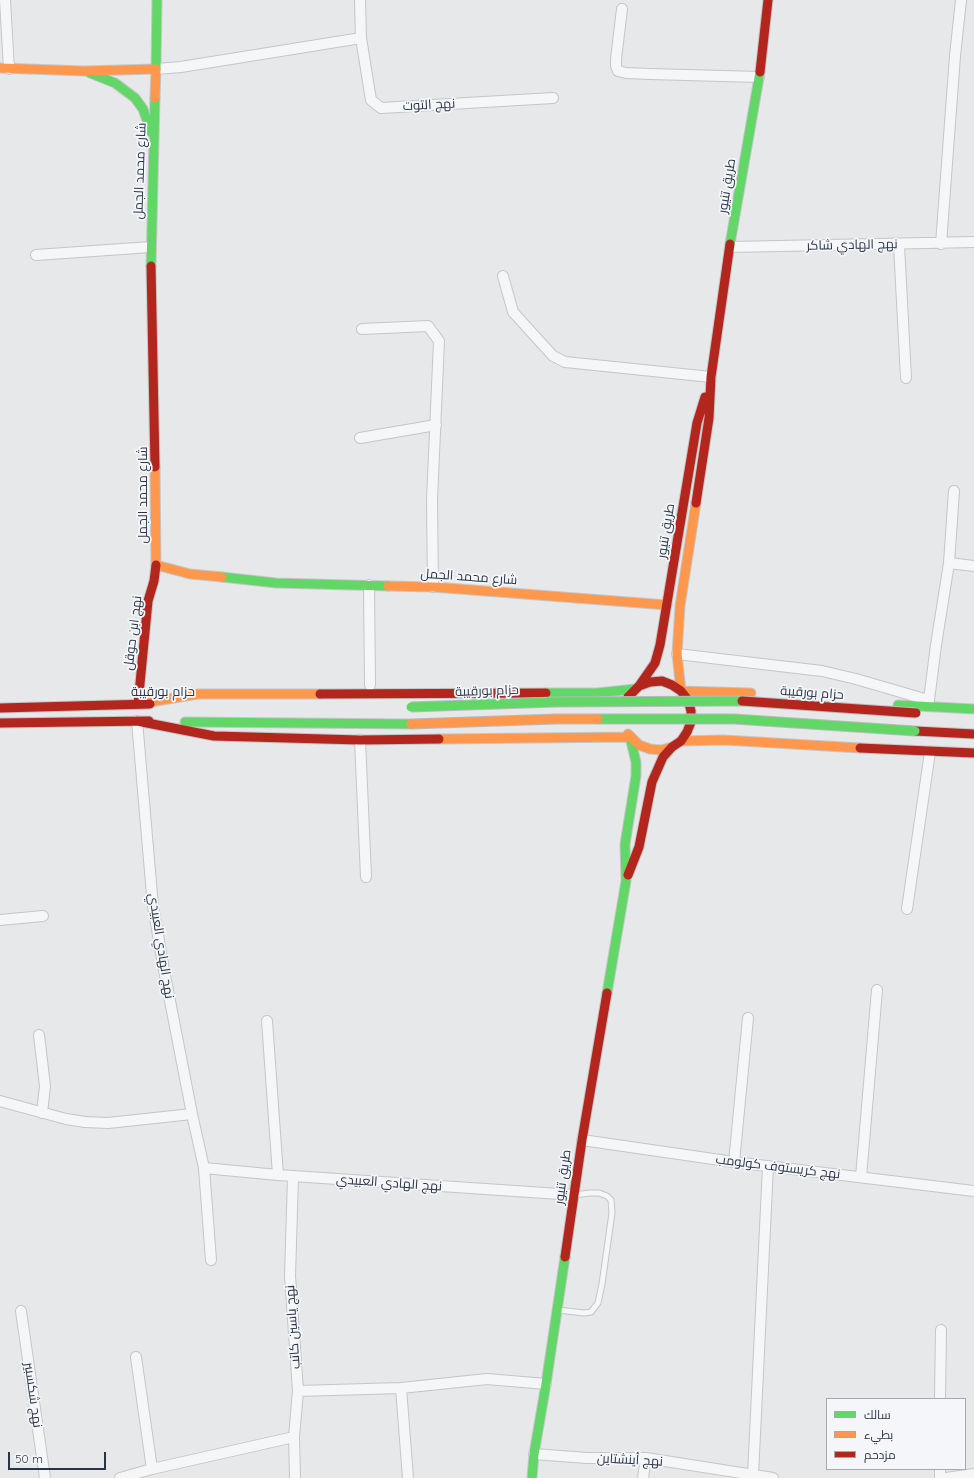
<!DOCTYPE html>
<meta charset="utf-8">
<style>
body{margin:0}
#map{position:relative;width:974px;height:1478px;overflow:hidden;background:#e6e8ea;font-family:Quicksand,Cairo,sans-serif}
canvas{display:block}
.legend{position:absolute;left:826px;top:1398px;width:140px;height:72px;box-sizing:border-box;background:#f4f6f9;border:1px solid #a4a8b1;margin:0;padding:5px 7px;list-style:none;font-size:12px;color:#2b3445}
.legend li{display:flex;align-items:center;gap:8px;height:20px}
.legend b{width:20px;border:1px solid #a4a8b1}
.scale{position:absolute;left:8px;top:1452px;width:98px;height:18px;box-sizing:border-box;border:2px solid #2b3445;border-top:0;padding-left:5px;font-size:12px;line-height:14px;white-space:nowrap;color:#2b3445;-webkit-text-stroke:3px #f4f6f9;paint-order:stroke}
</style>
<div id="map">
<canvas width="974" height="1478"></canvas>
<ul class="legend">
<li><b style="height:5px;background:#63d668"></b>سالك</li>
<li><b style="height:5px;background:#ff974d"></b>بطيء</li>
<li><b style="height:5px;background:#b3261e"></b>مزدحم</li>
</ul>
<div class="scale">50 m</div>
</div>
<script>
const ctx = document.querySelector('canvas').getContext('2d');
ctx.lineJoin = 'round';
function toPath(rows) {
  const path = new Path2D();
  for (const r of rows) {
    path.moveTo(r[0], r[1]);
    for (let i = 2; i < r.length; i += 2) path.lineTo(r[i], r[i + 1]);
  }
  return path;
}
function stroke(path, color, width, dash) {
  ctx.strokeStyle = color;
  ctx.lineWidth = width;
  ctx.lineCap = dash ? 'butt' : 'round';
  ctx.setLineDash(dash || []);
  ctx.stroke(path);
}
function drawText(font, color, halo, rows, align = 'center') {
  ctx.font = font + ' Quicksand,Cairo,sans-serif';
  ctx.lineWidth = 3.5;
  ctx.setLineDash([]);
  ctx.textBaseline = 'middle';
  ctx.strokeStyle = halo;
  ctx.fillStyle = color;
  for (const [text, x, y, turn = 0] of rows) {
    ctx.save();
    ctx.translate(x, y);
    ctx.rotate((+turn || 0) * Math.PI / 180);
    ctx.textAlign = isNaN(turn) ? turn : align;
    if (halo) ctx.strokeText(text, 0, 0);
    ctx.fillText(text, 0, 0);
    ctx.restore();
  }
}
const lane = toPath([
 [558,1310,584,1313,591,1312,598,1303,602,1284,612,1213,611,1200,607,1196,599,1193,590,1193,575,1195]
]);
const street = toPath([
 [5,0,9,69],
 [360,0,361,38,371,100,381,108,553,98],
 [622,9,616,59,616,66,618,71,626,73,650,74,759,77],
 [156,69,181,67,361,38],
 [941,244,955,56,961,0],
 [899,245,906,378],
 [730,247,974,242],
 [36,255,151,247],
 [503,276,513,312,553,356,565,362,575,363,711,377],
 [362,329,428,326,439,341,432,500,433,587],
 [360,438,436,425],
 [949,563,974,566],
 [369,585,370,685],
 [677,654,822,671,856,679,928,700],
 [929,700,936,645,949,563,954,491],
 [137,721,153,906,164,970,192,1114,204,1168,278,1175,574,1195],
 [360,740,366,877],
 [907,909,930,752],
 [0,920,43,916],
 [267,1021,278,1175],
 [39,1035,45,1086,42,1113],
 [0,1101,66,1119,85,1122,108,1123,192,1114],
 [582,1140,734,1162,974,1191],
 [734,1162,748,1018],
 [204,1168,211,1260],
 [293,1177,290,1276,298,1391,294,1437,295,1478],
 [861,1177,877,990],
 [21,1311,45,1478],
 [136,1357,152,1469],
 [401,1388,408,1478],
 [298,1391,401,1388,487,1379,546,1384],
 [940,1399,941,1330],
 [534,1454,587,1458,646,1458,773,1478],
 [753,1475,768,1166],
 [120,1478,152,1469,294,1437],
 [643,1478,646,1458],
 [940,1478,940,1469],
 [946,1478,974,1474]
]);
const fast = toPath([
 [156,69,157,0],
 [90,73,115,83,135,98,143,109,151,132],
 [730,244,760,72],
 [151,266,155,98],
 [222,577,276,583,388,586],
 [546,693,597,693,635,689],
 [898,705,974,709],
 [185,722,411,724],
 [607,993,626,881,625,844,636,776,636,762,630,737],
 [532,1478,534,1454,546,1384,565,1257]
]);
const slow = toPath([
 [0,68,84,71,156,69,155,98],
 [155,467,156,565,190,574,222,577],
 [388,586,433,587,667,605],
 [681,691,677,654,680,606,696,503],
 [681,691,751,693],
 [138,704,198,694,320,694],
 [628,734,639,745,650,749,661,750,672,747],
 [439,739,630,737],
 [681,741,724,740,860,748]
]);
const jam = toPath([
 [760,72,768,0],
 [151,266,155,467],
 [696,503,709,418,711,377,730,244],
 [639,686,655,663,660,645,697,423,705,397],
 [320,694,546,693],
 [628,697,639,686,650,682,662,681,672,685,681,691,688,700,691,711,691,722,687,732,681,741,672,747,663,757,652,782,639,847,628,875],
 [138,704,148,601,154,581,156,565],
 [0,708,150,704],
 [137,721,214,736,360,740,439,739],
 [0,723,149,721],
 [915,731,974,734],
 [860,748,974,753],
 [565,1257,582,1140,607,993]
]);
const fastBridge = toPath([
 [411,707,556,702,742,701],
 [598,719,734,719,915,731]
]);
const slowBridge = toPath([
 [411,724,556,719,598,719]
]);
const jamBridge = toPath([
 [742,701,916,713]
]);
const streetNames = [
 ["نهج التوت",429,105,-3],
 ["شارع محمد الجمل",140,171,-88],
 ["طريق تنيور",727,186,-81],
 ["نهج الهادي شاكر",852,245,-1],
 ["شارع محمد الجمل",143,495,-90],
 ["طريق تنيور",666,531,-81],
 ["شارع محمد الجمل",469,577,4],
 ["نهج ابن حوقل",133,633,-83],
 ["حزام بورقيبة",487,691,-2],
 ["حزام بورقيبة",163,692],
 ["حزام بورقيبة",812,693,4],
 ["نهج الهادي العبيدي",161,946,81],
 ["نهج كريستوف كولومب",778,1167,7],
 ["طريق تنيور",563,1177,-82],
 ["نهج الهادي العبيدي",389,1183,4],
 ["نهج ياسين كاتب",293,1327,-94],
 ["نهج شكسبير",33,1395,82],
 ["نهج أينشتاين",630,1460,3]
];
stroke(lane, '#c4c6c8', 7);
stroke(street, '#c4c6c8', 12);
stroke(fast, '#c4c6c8', 11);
stroke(slow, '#c4c6c8', 11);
stroke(jam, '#c4c6c8', 11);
stroke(lane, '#f5f6f7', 5);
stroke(street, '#f5f6f7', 10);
stroke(fast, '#63d668', 9);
stroke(slow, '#ff974d', 9);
stroke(jam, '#b3261e', 9);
stroke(fastBridge, '#b8bbbf', 11, []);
stroke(slowBridge, '#b8bbbf', 11, []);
stroke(jamBridge, '#b8bbbf', 11, []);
stroke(fastBridge, '#63d668', 9);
stroke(slowBridge, '#ff974d', 9);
stroke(jamBridge, '#b3261e', 9);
drawText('13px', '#2b3445', '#f4f6f9', streetNames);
</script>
